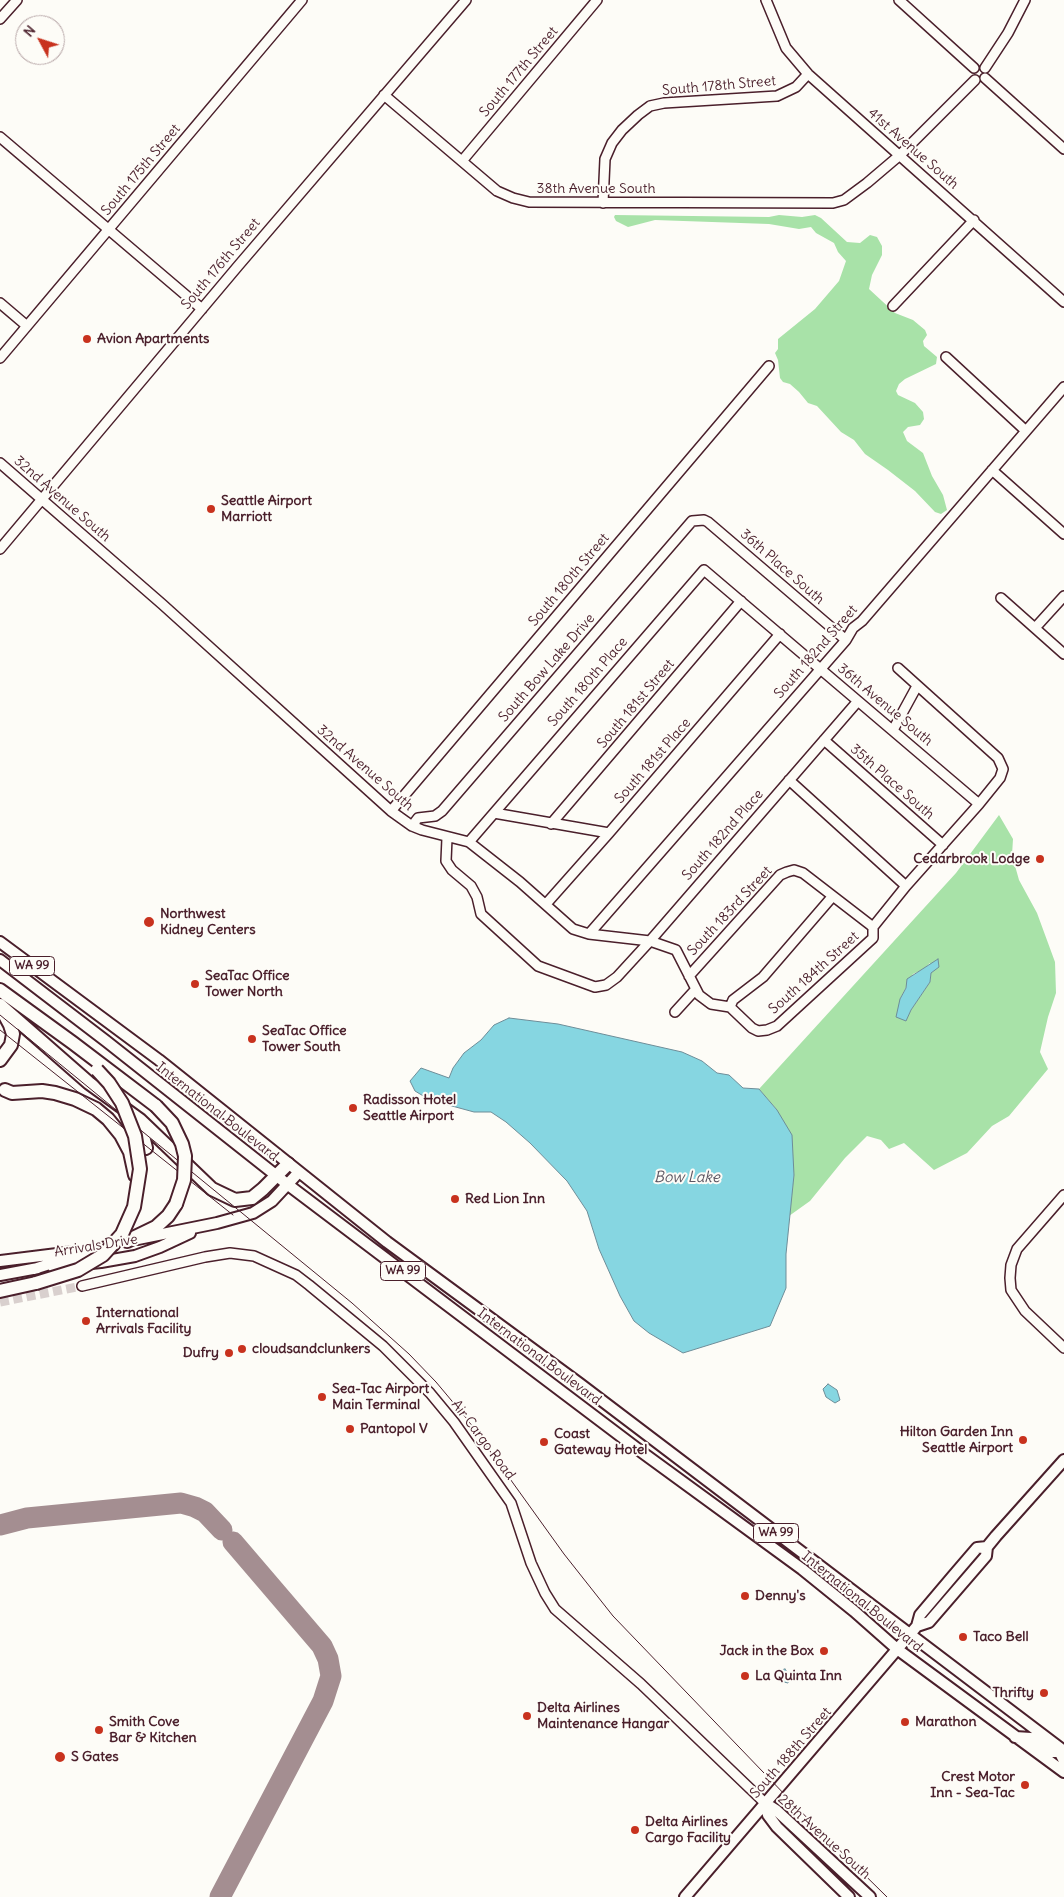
<!DOCTYPE html>
<style>
body{margin:0}
#map{position:relative;width:1064px;height:1897px;overflow:hidden;background:#fdfcf7;font-family:Delius,sans-serif}
canvas{display:block}
.north{position:absolute;left:15px;top:15px;width:50px;height:50px;box-sizing:border-box;background:#fdfcf7;border:1px solid #b5a4a5;border-radius:50%;rotate:310deg;font-size:14px;font-weight:700;line-height:20px;text-align:center;color:#4a1f2b}
.north::after{content:'';display:block;margin:auto;width:18px;height:22px;background:#c8321e;clip-path:polygon(50% 0,100% 100%,50% 72%,0 100%)}
</style>
<div id="map">
<canvas width="1064" height="1897"></canvas>
<div class="north">N</div>
</div>
<script>
const ctx = document.querySelector('canvas').getContext('2d');
ctx.lineJoin = 'round';
function fill(path, color) {
  ctx.fillStyle = color;
  ctx.fill(path, 'evenodd');
}
function toPath(rows) {
  const path = new Path2D();
  for (const r of rows) {
    path.moveTo(r[0], r[1]);
    for (let i = 2; i < r.length; i += 2) path.lineTo(r[i], r[i + 1]);
  }
  return path;
}
function stroke(path, color, width, dash) {
  ctx.strokeStyle = color;
  ctx.lineWidth = width;
  ctx.lineCap = dash ? 'butt' : 'round';
  ctx.setLineDash(dash || []);
  ctx.stroke(path);
}
function drawText(font, color, halo, rows, align = 'center') {
  ctx.font = font + ' Delius,sans-serif';
  ctx.lineWidth = 4;
  ctx.setLineDash([]);
  ctx.textBaseline = 'middle';
  ctx.strokeStyle = halo;
  ctx.fillStyle = color;
  for (const [text, x, y, turn = 0] of rows) {
    ctx.save();
    ctx.translate(x, y);
    ctx.rotate((+turn || 0) * Math.PI / 180);
    ctx.textAlign = isNaN(turn) ? turn : align;
    if (halo) ctx.strokeText(text, 0, 0);
    ctx.fillText(text, 0, 0);
    ctx.restore();
  }
}
const green = toPath([
 [615,215,769,217,779,215,802,217,815,215,821,218,847,242,860,243,870,235,877,237,882,246,882,255,872,275,869,289,895,313,913,320,925,330,927,335,923,341,924,346,937,357,936,364,905,379,899,384,896,391,898,395,915,403,923,412,924,419,920,425,908,427,903,432,907,441,923,453,932,476,943,495,947,510,941,514,935,512,915,491,888,470,865,454,854,440,841,432,817,406,808,403,799,392,790,384,783,382,780,378,778,360,775,353,778,349,778,339,815,309,839,281,846,261,838,252,834,243,816,233,811,227,799,229,769,224,655,220,628,227,616,221,614,217],
 [999,815,1013,839,1012,855,1019,880,1037,913,1055,962,1056,993,1048,1017,1040,1052,1048,1069,1009,1116,992,1126,967,1153,934,1170,904,1143,889,1149,881,1140,867,1136,845,1158,810,1201,789,1216,794,1175,777,1110,759,1089,956,873],
 [930,963,931,973,930,982,911,1010,905,1021,900,999,913,974,924,969]
]);
const water = toPath([
 [938,959,939,967,931,973,930,982,911,1010,906,1021,896,1017,900,999,906,988,907,979,938,959],
 [509,1018,558,1024,682,1052,702,1061,717,1073,729,1075,743,1088,759,1089,777,1110,792,1135,794,1175,786,1254,786,1288,770,1326,683,1353,649,1333,634,1321,620,1296,599,1249,587,1211,567,1181,530,1143,506,1122,491,1112,474,1112,430,1100,415,1091,410,1081,421,1068,449,1078,453,1068,464,1053,481,1040,494,1025,509,1018],
 [828,1384,837,1390,840,1400,835,1403,826,1397,823,1389,828,1384],
 [785,1669,790,1676,788,1683,784,1682,783,1676,780,1673,781,1670,785,1669]
]);
const taxiway = toPath([
 [0,1525,27,1518,181,1503,195,1507,205,1512,222,1530],
 [220,1897,323,1701,331,1676,328,1659,322,1646,233,1542]
]);
const minorTunnel = toPath([
 [0,1302,82,1286]
]);
const minor = toPath([
 [766,0,786,48,808,74,1064,302],
 [899,0,974,68],
 [0,19,17,0],
 [985,68,1008,33,1025,0],
 [985,78,1064,149],
 [384,95,497,191,513,198,529,202,833,203,844,200,867,183,900,155,975,80],
 [0,137,202,309],
 [462,161,597,0],
 [603,203,605,159,612,143,622,130,638,115,650,106,664,103,777,96,796,87,808,74],
 [0,303,27,326],
 [893,306,974,220],
 [946,357,1026,431],
 [0,358,302,0],
 [0,463,162,604,391,811,412,826,422,830,469,842,520,882,573,929,589,934,650,941,676,950,699,995,711,1004,730,1007,752,1028,758,1031,767,1030,777,1026,873,938,873,927,906,886,979,804,1000,778,1003,769,998,758,898,668],
 [992,470,1064,534],
 [0,549,238,266,466,0],
 [1001,598,1064,654],
 [1035,628,1064,596],
 [893,730,917,686],
 [824,740,943,845],
 [789,780,906,886],
 [391,811,769,366],
 [494,813,609,833],
 [551,824,741,601],
 [412,826,418,818,435,816,442,811,692,521,704,520,708,522,846,640],
 [447,838,446,861,452,870,471,886,477,897,481,914,538,966,595,987,606,985,617,977,650,941,858,701],
 [469,842,704,570,979,804],
 [546,904,609,833,780,634],
 [589,934,846,640,853,628,862,621,1064,387],
 [689,976,780,875,787,872,794,870,803,873,873,927],
 [730,1007,733,1000,763,977,832,897],
 [675,1012,696,989],
 [1064,1195,1017,1249,1011,1265,1010,1278,1011,1290,1025,1311,1064,1348],
 [82,1286,205,1257,230,1253,254,1256,265,1261,296,1275,309,1285,383,1346,430,1393,454,1422,511,1503,531,1563,545,1593,555,1609,641,1684,765,1803]
]);
const major = toPath([
 [0,942,159,1060,387,1242,580,1384,1064,1751],
 [0,960,106,1041,287,1184,643,1453,802,1569,854,1611,897,1649,1064,1772],
 [138,1239,217,1223,253,1213,272,1201,299,1172],
 [0,1261,73,1252],
 [53,1267,101,1262,135,1256,160,1247,190,1233],
 [34,1269,90,1251,114,1245],
 [0,1275,38,1268],
 [917,1626,929,1622,986,1556,987,1547,996,1536,1064,1460],
 [1015,1737,1031,1738,1051,1752,1055,1752,1060,1748],
 [1060,1748,1060,1753,1064,1761],
 [765,1803,776,1810,870,1897],
 [765,1803,768,1815,777,1827,849,1897],
 [685,1897,917,1626,920,1615,953,1576,977,1548,987,1547]
]);
const highway = toPath([
 [0,990,73,1043,156,1106],
 [0,1005,89,1083,140,1120,212,1189,235,1200,252,1198,263,1189,288,1164],
 [0,1060,11,1045,13,1034,10,1025,3,1012],
 [5,1090,12,1093,42,1091,55,1093,75,1099,96,1109,108,1119,121,1135,130,1152,135,1175],
 [136,1119,142,1132,146,1148],
 [127,1241,156,1227,168,1216,176,1204],
 [0,1291,36,1283]
]);
const tram = toPath([
 [0,1015,352,1303,409,1354,436,1382,467,1419,564,1554,613,1616,814,1825,887,1897],
 [0,1030,233,1215]
]);
const highwayBridge = toPath([
 [156,1106,172,1123,182,1144,185,1156,184,1180,176,1204],
 [36,1283,78,1270,103,1255,122,1234,134,1207,140,1169,135,1136,122,1103,109,1083,97,1070]
]);
const markers = [
 [87,339,5,"#c8321e"],
 [211,509,5,"#c8321e"],
 [1040,859,5,"#c8321e"],
 [149,922,6,"#c8321e"],
 [195,984,5,"#c8321e"],
 [252,1039,5,"#c8321e"],
 [353,1108,5,"#c8321e"],
 [455,1199,5,"#c8321e"],
 [86,1321,5,"#c8321e"],
 [242,1349,5,"#c8321e"],
 [229,1353,5,"#c8321e"],
 [322,1397,5,"#c8321e"],
 [350,1429,5,"#c8321e"],
 [1023,1440,5,"#c8321e"],
 [544,1442,5,"#c8321e"],
 [745,1596,5,"#c8321e"],
 [963,1637,5,"#c8321e"],
 [824,1651,5,"#c8321e"],
 [745,1676,5,"#c8321e"],
 [1044,1693,5,"#c8321e"],
 [527,1716,5,"#c8321e"],
 [905,1722,5,"#c8321e"],
 [99,1730,5,"#c8321e"],
 [60,1757,6,"#c8321e"],
 [1025,1785,5,"#c8321e"],
 [635,1830,5,"#c8321e"]
];
const shields = [
 [32,966,45],
 [403,1271,45],
 [776,1533,45]
];
const shieldNames = [
 ["WA 99",32,966],
 ["WA 99",403,1271],
 ["WA 99",776,1533]
];
const streetNames = [
 ["South 177th Street",519,72,-50],
 ["South 178th Street",719,86,-5],
 ["41st Avenue South",913,149,41],
 ["South 175th Street",141,170,-50],
 ["38th Avenue South",596,189],
 ["South 176th Street",221,264,-50],
 ["32nd Avenue South",62,499,41],
 ["36th Place South",782,567,41],
 ["South 180th Street",569,580,-50],
 ["South 182nd Street",816,652,-49],
 ["South Bow Lake Drive",547,668,-49],
 ["South 180th Place",588,682,-49],
 ["South 181st Street",636,704,-50],
 ["36th Avenue South",885,705,40],
 ["South 181st Place",653,761,-49],
 ["32nd Avenue South",365,768,41],
 ["35th Place South",892,782,41],
 ["South 182nd Place",723,835,-49],
 ["South 183rd Street",730,911,-47],
 ["South 184th Street",814,973,-42],
 ["International Boulevard",217,1112,38],
 ["Arrivals Drive",96,1246,-9],
 ["International Boulevard",539,1357,37],
 ["Air Cargo Road",483,1440,53],
 ["International Boulevard",862,1602,39],
 ["South 188th Street",791,1753,-49],
 ["28th Avenue South",824,1837,42]
];
const poiNames = [
 ["Avion Apartments",97,339],
 ["Seattle Airport",221,501],
 ["Marriott",221,517],
 ["Cedarbrook Lodge",1030,859,"right"],
 ["Northwest",160,914],
 ["Kidney Centers",160,930],
 ["SeaTac Office",205,976],
 ["Tower North",205,992],
 ["SeaTac Office",262,1031],
 ["Tower South",262,1047],
 ["Radisson Hotel",363,1100],
 ["Seattle Airport",363,1116],
 ["Red Lion Inn",465,1199],
 ["International",96,1313],
 ["Arrivals Facility",96,1329],
 ["cloudsandclunkers",252,1349],
 ["Dufry",219,1353,"right"],
 ["Sea-Tac Airport",332,1389],
 ["Main Terminal",332,1405],
 ["Pantopol V",360,1429],
 ["Hilton Garden Inn",1013,1432,"right"],
 ["Seattle Airport",1013,1448,"right"],
 ["Coast",554,1434],
 ["Gateway Hotel",554,1450],
 ["Denny's",755,1596],
 ["Taco Bell",973,1637],
 ["Jack in the Box",814,1651,"right"],
 ["La Quinta Inn",755,1676],
 ["Thrifty",1034,1693,"right"],
 ["Delta Airlines",537,1708],
 ["Maintenance Hangar",537,1724],
 ["Smith Cove",109,1722],
 ["Bar & Kitchen",109,1738],
 ["Marathon",915,1722],
 ["S Gates",71,1757],
 ["Crest Motor",1015,1777,"right"],
 ["Inn - Sea-Tac",1015,1793,"right"],
 ["Delta Airlines",645,1822],
 ["Cargo Facility",645,1838]
];
const waterNames = [
 ["Bow Lake",687,1178]
];
fill(green, '#a8e2a8');
fill(water, '#86d6e1');
stroke(water, '#6e8d98', 1);
stroke(taxiway, '#a48e91', 21);
stroke(minorTunnel, '#d9d0ce', 9, [9, 4.5]);
stroke(minor, '#4a1f2b', 12);
stroke(major, '#4a1f2b', 14);
stroke(highway, '#4a1f2b', 16);
stroke(minor, '#fdfcf7', 9);
stroke(major, '#fdfcf7', 10);
stroke(highway, '#fdfcf7', 12);
stroke(tram, '#4a1f2b', 1);
stroke(highwayBridge, '#4a1f2b', 16, []);
stroke(highwayBridge, '#fdfcf7', 12);
for (const [x, y, r, color] of markers) {
  const dot = new Path2D();
  dot.arc(x, y, r, 0, 2 * Math.PI);
  ctx.fillStyle = color;
  ctx.fill(dot);
  stroke(dot, '#fdfcf7', 2);
}
for (const [x, y, w] of shields) {
  const box = new Path2D();
  box.roundRect(x - w / 2, y - 9.5, w, 19, 4);
  ctx.fillStyle = '#fdfcf7';
  ctx.fill(box);
  stroke(box, '#4a1f2b', 1);
}
drawText('bold 12px', '#4a1f2b', null, shieldNames);
drawText('14px', '#4a1f2b', '#fdfcf7', streetNames);
drawText('bold 14px', '#4a1f2b', '#fdfcf7', poiNames, 'left');
drawText('italic 15px', '#5c5662', '#fdfcf7', waterNames);
</script>
